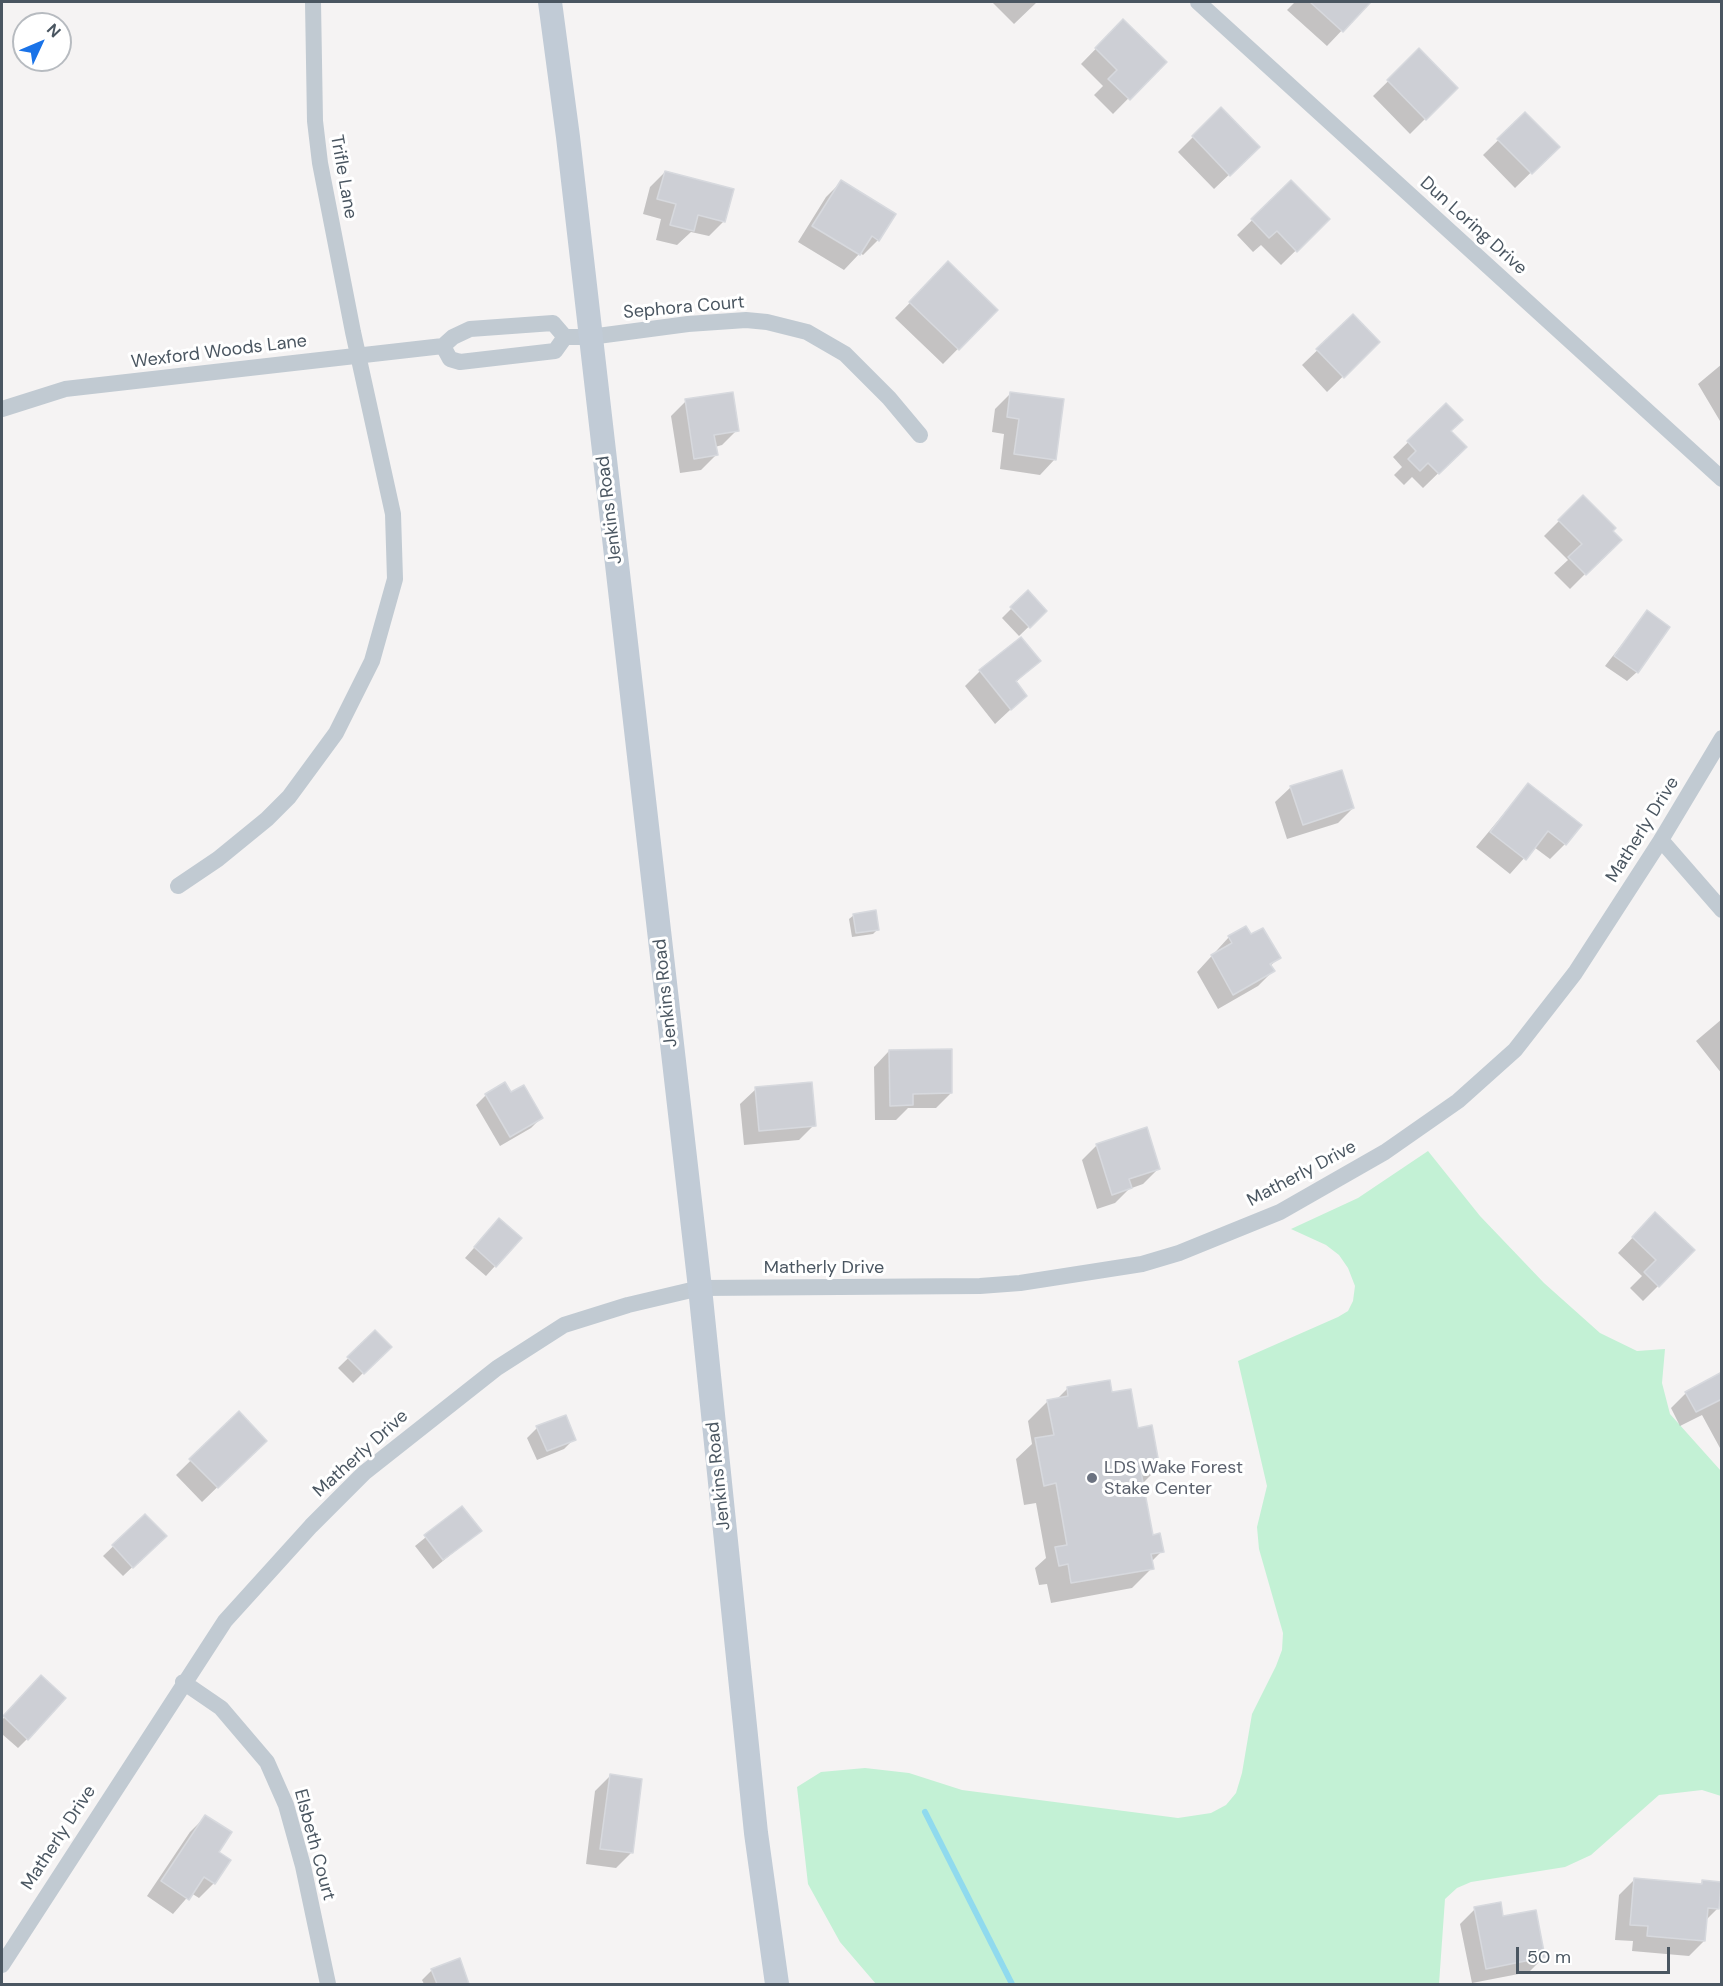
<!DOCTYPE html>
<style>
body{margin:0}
#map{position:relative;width:1723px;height:1986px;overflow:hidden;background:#f5f3f3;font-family:"DM Sans",sans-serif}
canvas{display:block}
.frame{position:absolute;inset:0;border:3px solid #4a5661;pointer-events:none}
.north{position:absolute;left:12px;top:12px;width:60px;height:60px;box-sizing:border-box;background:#fff;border:2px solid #b7bbc0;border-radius:50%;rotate:46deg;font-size:16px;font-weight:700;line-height:24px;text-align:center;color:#4a5661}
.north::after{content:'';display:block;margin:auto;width:21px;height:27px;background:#1a73e8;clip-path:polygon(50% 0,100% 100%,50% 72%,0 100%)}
.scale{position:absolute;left:1516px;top:1947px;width:154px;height:27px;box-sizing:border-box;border:3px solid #4a5661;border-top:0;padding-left:8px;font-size:18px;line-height:21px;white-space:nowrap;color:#4a5661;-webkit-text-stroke:4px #fff;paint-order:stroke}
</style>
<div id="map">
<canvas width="1723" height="1986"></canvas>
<div class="frame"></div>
<div class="north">N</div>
<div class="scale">50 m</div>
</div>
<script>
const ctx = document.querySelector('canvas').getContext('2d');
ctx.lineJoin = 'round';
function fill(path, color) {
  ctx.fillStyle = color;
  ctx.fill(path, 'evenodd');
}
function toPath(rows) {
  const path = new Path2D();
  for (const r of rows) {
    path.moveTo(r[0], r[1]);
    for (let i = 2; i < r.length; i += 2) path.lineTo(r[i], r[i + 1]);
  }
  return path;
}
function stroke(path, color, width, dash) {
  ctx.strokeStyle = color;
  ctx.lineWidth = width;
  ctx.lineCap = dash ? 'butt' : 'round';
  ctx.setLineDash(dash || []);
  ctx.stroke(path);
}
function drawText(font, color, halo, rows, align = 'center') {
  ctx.font = font + ' "DM Sans",sans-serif';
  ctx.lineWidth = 6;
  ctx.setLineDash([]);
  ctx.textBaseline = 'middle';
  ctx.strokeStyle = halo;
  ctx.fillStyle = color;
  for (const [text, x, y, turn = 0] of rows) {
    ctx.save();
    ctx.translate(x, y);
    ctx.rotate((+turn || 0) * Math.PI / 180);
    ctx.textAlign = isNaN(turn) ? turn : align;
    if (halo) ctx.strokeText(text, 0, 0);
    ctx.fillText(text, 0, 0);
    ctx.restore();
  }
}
const green = toPath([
 [1428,1151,1480,1216,1544,1283,1600,1333,1637,1351,1665,1349,1662,1383,1670,1414,1721,1471,1721,1796,1702,1790,1659,1795,1591,1855,1565,1867,1471,1882,1457,1888,1445,1899,1439,1984,876,1984,840,1942,808,1884,797,1787,821,1772,865,1768,909,1773,962,1790,1178,1818,1211,1813,1226,1805,1236,1793,1242,1773,1252,1714,1276,1666,1282,1650,1283,1633,1259,1549,1257,1527,1267,1486,1238,1361,1338,1317,1348,1311,1353,1301,1355,1286,1348,1268,1339,1255,1326,1245,1291,1229,1358,1198]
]);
const shadow = toPath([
 [992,2,1037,2,1014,24],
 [1295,2,1360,2,1365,6,1327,46,1287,10],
 [1123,21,1164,62,1113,114,1094,95,1103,86,1081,64],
 [1419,51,1456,88,1410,134,1373,96],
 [1221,109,1258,147,1214,189,1178,152],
 [1525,114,1557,147,1515,188,1483,155],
 [665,172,724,221,709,236,691,232,677,245,656,240,661,219,643,214,650,187],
 [841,182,878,240,863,255,860,253,844,270,798,242,826,197],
 [1291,182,1328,219,1281,265,1261,245,1253,252,1237,235],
 [948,264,996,310,943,364,895,318],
 [1353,316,1378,342,1327,392,1302,365],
 [1722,364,1722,420,1720,421,1698,384],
 [1011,393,1055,459,1040,475,1000,469,1004,434,992,432,995,409],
 [686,401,737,430,722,445,715,447,716,455,701,470,680,473,671,416],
 [1446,405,1449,432,1465,447,1423,488,1412,477,1404,485,1394,475,1402,467,1393,457],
 [1583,497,1619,540,1570,589,1554,573,1568,560,1544,536],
 [1028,592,1045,611,1019,636,1002,618],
 [1647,612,1637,672,1627,681,1605,666],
 [1039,661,1015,683,1025,696,995,724,965,686,980,671],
 [1528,785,1565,844,1550,859,1534,847,1510,874,1476,847],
 [1291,787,1353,808,1338,823,1287,839,1275,802],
 [854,915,878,929,873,934,852,937,849,919],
 [1251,936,1279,958,1270,966,1273,971,1258,986,1218,1009,1197,972,1229,937],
 [1722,1019,1722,1074,1696,1041],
 [889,1051,951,1093,936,1108,908,1108,896,1120,875,1120,874,1067],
 [756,1089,814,1125,799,1140,744,1145,740,1104],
 [510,1094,541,1118,531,1128,500,1146,476,1105,486,1095],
 [1097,1145,1158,1169,1143,1184,1129,1189,1115,1203,1097,1209,1082,1160],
 [1655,1214,1658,1286,1643,1301,1630,1288,1642,1276,1618,1253],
 [490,1230,495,1266,486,1276,465,1258],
 [375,1332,389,1347,353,1383,338,1368],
 [1722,1374,1722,1447,1720,1448,1702,1415,1680,1426,1671,1408,1686,1393],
 [1067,1389,1111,1394,1137,1430,1158,1468,1142,1484,1151,1536,1162,1551,1151,1562,1152,1568,1132,1588,1051,1603,1047,1584,1039,1585,1035,1568,1046,1558,1036,1503,1024,1505,1016,1459,1032,1444,1028,1421,1048,1401,1057,1399],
 [238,1414,265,1441,202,1502,176,1475],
 [537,1428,574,1439,564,1449,537,1460,527,1438],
 [462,1508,480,1531,433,1569,415,1546],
 [145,1516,165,1536,123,1576,103,1556],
 [31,1687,27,1739,18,1748,2,1734,2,1720],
 [610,1776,631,1853,616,1868,586,1864,595,1791],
 [205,1817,217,1852,229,1860,214,1883,199,1898,191,1893,173,1914,147,1896,190,1832],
 [1634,1880,1699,1885,1702,1882,1718,1908,1706,1920,1704,1941,1689,1956,1632,1951,1633,1941,1615,1940,1619,1895],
 [1475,1909,1502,1918,1544,1957,1529,1972,1472,1983,1460,1924],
 [459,1960,468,1984,424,1984,422,1980,432,1970]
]);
const stream = toPath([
 [925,1812,1012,1984]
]);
const building = toPath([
 [1310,2,1371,2,1343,32,1310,2],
 [1123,19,1167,62,1130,100,1108,79,1117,70,1095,48,1123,19],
 [1419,48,1458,88,1426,120,1387,80,1419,48],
 [1221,107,1260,147,1230,176,1192,136,1221,107],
 [1525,112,1560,147,1532,174,1497,139,1525,112],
 [665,171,734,189,725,222,698,215,694,231,670,225,676,204,657,199,665,171],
 [841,180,896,214,879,241,872,236,860,255,812,226,841,180],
 [1291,180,1330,219,1297,252,1277,231,1269,238,1251,219,1291,180],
 [948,261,998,310,959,350,909,302,948,261],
 [1353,314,1380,342,1344,378,1316,349,1353,314],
 [733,392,739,431,714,435,718,455,694,459,685,399,733,392],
 [1010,392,1064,399,1056,460,1014,454,1019,419,1007,417,1010,392],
 [1446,403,1463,420,1451,431,1467,447,1439,474,1428,463,1420,471,1408,459,1416,451,1407,441,1446,403],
 [1583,495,1616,528,1613,531,1622,540,1586,575,1568,557,1582,544,1558,520,1583,495],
 [1028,590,1047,611,1030,628,1010,607,1028,590],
 [1647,610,1670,627,1638,673,1614,656,1647,610],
 [1021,637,1041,661,1016,681,1027,696,1011,710,979,670,1021,637],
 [1342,770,1354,808,1303,825,1290,786,1342,770],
 [1528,783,1582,825,1566,845,1548,831,1526,860,1490,832,1528,783],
 [876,910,879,930,856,933,853,914,876,910],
 [1246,926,1251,934,1263,928,1281,958,1270,964,1275,971,1233,995,1211,955,1232,943,1228,936,1246,926],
 [952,1049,952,1093,913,1094,913,1105,890,1106,889,1050,952,1049],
 [505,1082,511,1092,524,1085,543,1118,510,1137,485,1094,505,1082],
 [812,1082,816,1126,759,1131,755,1087,812,1082],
 [1147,1127,1160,1169,1129,1179,1132,1188,1112,1195,1096,1144,1147,1127],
 [1655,1212,1695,1250,1659,1287,1644,1272,1656,1260,1632,1237,1655,1212],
 [499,1218,522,1238,496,1267,474,1247,499,1218],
 [375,1330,392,1347,364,1374,347,1357,375,1330],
 [1722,1372,1722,1399,1696,1412,1685,1392,1722,1372],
 [1110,1380,1112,1392,1131,1389,1138,1428,1152,1425,1160,1469,1141,1472,1153,1535,1160,1533,1164,1552,1151,1554,1154,1569,1071,1583,1068,1564,1059,1566,1055,1547,1067,1545,1056,1483,1044,1486,1035,1438,1054,1435,1047,1400,1068,1396,1067,1387,1110,1380],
 [239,1411,267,1441,218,1488,189,1459,239,1411],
 [566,1415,576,1440,547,1451,536,1426,566,1415],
 [462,1506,482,1531,443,1560,424,1535,462,1506],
 [145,1514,167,1536,133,1568,112,1545,145,1514],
 [41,1675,66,1698,28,1740,3,1716,41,1675],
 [610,1774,642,1779,633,1853,600,1849,610,1774],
 [205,1815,232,1832,219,1852,231,1860,215,1884,204,1877,189,1900,161,1881,205,1815],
 [1634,1878,1702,1884,1702,1880,1721,1882,1719,1909,1708,1908,1705,1941,1647,1936,1648,1926,1630,1925,1634,1878],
 [1501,1902,1503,1916,1536,1910,1545,1957,1486,1969,1474,1907,1501,1902],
 [460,1958,469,1984,437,1984,431,1969,460,1958]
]);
const street = toPath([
 [1198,2,1722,479],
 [443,346,450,359,460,362,555,351,565,337],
 [2,409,65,389,443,346,453,337,470,329,553,323,565,337,590,337,688,324,746,320,767,322,807,332,845,354,889,398,920,435],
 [1661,840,1722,910],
 [178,886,218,859,267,819,289,797,336,733,372,661,395,579,393,514,353,332,320,163,315,121,313,2],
 [183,1682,221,1708,267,1762,286,1805,303,1866,328,1984],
 [2,1965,225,1621,311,1526,364,1473,497,1368,564,1325,628,1305,700,1288,980,1286,1020,1283,1142,1264,1179,1253,1280,1212,1385,1152,1458,1101,1515,1050,1575,973,1661,840,1722,738]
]);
const secondary = toPath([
 [550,2,568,137,700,1288,756,1833,777,1984]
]);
const markers = [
 [1092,1478,6,"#6b7280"]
];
const streetNames = [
 ["Trifle Lane",343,177,80],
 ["Dun Loring Drive",1473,226,42],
 ["Sephora Court",684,308,-5],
 ["Wexford Woods Lane",219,352,-7],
 ["Jenkins Road",610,510,-97],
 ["Matherly Drive",1643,830,-58],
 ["Jenkins Road",666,993,-96],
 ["Matherly Drive",1302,1174,-28],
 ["Matherly Drive",824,1268],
 ["Matherly Drive",361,1454,-42],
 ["Jenkins Road",719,1476,-96],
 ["Matherly Drive",59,1838,-57],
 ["Elsbeth Court",314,1845,75]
];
const worshipNames = [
 ["LDS Wake Forest",1104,1468],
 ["Stake Center",1104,1489]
];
fill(green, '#c3f1d5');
fill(shadow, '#0003');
stroke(stream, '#90daee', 6);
fill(building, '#cdcfd5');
stroke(building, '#d7d9de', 1.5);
stroke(street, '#c1cad2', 16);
stroke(secondary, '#c1cbd6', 24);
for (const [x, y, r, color] of markers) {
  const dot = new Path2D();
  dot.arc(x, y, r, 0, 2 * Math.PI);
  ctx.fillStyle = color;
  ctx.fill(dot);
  stroke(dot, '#fff', 2);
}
drawText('18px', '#4a5661', '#fff', streetNames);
drawText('18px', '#5b616d', '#fff', worshipNames, 'left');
</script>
